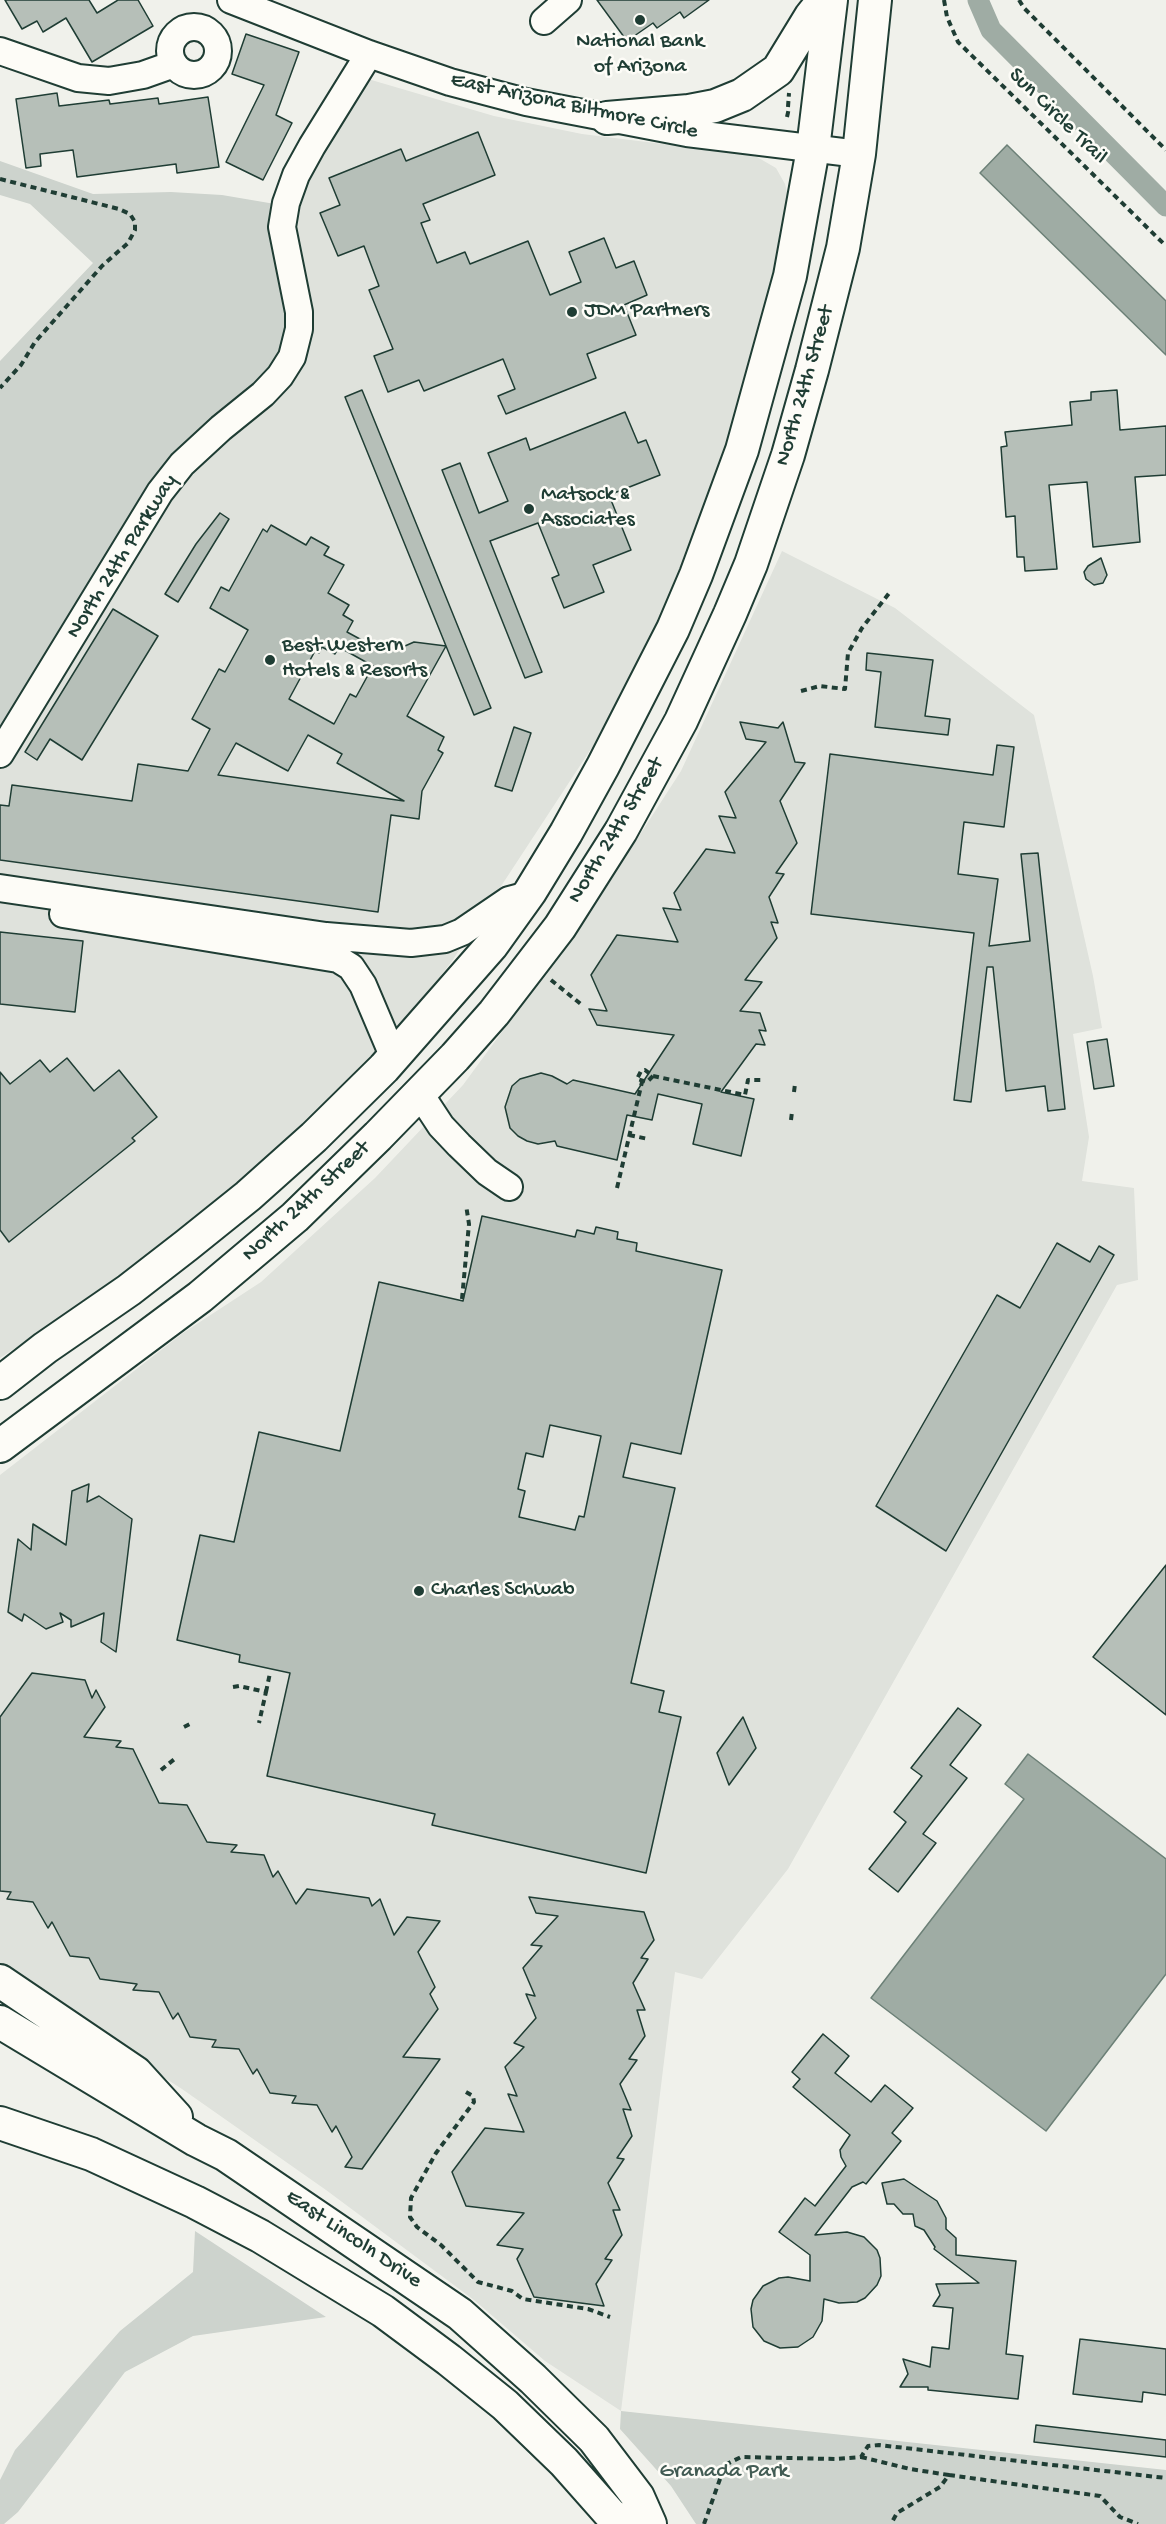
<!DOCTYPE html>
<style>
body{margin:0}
canvas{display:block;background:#f0f1eb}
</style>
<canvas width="1166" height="2524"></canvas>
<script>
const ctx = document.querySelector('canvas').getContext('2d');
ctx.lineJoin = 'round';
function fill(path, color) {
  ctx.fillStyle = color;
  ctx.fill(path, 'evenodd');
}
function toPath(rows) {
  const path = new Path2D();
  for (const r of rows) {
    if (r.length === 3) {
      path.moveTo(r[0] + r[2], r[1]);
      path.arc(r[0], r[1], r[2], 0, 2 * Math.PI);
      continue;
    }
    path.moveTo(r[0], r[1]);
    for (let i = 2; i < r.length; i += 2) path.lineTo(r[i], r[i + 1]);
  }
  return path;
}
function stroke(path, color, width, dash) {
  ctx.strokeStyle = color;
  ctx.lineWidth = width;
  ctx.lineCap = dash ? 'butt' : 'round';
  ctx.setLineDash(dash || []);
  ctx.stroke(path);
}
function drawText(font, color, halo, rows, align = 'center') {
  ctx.font = font + ' "Gochi Hand",sans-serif';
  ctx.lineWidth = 5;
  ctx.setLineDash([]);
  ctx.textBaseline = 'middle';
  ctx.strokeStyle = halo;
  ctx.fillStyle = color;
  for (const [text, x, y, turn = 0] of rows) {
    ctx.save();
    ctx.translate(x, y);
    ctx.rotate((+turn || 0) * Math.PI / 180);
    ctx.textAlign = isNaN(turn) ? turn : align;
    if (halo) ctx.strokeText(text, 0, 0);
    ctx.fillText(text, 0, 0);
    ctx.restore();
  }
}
const built = toPath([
 [368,79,494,116,582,134,744,154,757,157,776,168,785,184,790,204,771,294,723,469,651,643,606,726,452,961,416,1008,370,1061,304,1129,137,1268,0,1358,0,732,166,503,214,447,292,235,296,198,309,165],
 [782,551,895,608,1034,715,1093,976,1102,1028,1073,1034,1089,1137,1082,1181,1134,1188,1138,1280,1117,1285,788,1869,702,1979,675,1972,621,2411,545,2361,474,2300,326,2190,182,2089,0,1972,0,1475,183,1333,261,1282,375,1178,463,1085,592,909,681,771]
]);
const green = toPath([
 [0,161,93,194,171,192,222,195,275,204,290,314,281,351,272,369,256,385,212,420,0,732,0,361,93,263,30,204,0,195],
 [195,2231,326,2317,193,2336,125,2372,18,2512,4,2524,0,2524,0,2480,15,2450,120,2331,193,2272],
 [621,2411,1166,2470,1166,2524,696,2524,671,2486,620,2429]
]);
const water = toPath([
 [1007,145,1166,301,1166,355,980,173,1007,145],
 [1028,1754,1166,1859,1166,1974,1046,2131,871,1998,1024,1799,1005,1784,1028,1754]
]);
const canal = toPath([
 [978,0,991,30,1166,206]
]);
const building = toPath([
 [5,0,89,0,97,13,118,0,138,0,153,26,92,62,66,18,43,32,37,21,22,29,5,0],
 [597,0,709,0,684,18,680,12,657,28,653,23,627,41,597,0],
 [246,34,299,52,276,115,292,123,263,180,226,162,264,85,232,74,246,34],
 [57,93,59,106,109,100,110,104,158,98,159,104,208,97,219,167,177,173,176,164,77,177,73,150,40,154,41,166,26,168,16,99,57,93],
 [478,132,495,175,423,204,430,220,421,223,437,263,465,252,470,264,528,241,550,295,581,282,569,252,604,238,616,268,634,261,647,295,624,305,636,335,587,354,596,378,506,414,498,396,515,389,503,359,424,391,419,380,388,392,374,356,393,349,369,290,379,286,364,246,338,256,320,213,340,205,329,178,401,149,406,161,478,132],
 [362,390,491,708,474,715,345,397,362,390],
 [1117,390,1120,430,1166,426,1166,475,1135,477,1140,542,1093,547,1087,482,1049,485,1057,569,1025,571,1024,557,1017,557,1015,516,1006,517,1001,447,1007,446,1005,432,1072,425,1070,402,1091,400,1091,392,1117,390],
 [625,412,638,443,646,440,660,475,609,495,631,550,593,565,604,592,564,608,552,578,559,575,538,523,490,541,542,672,525,678,442,470,460,463,479,513,508,501,488,453,526,438,530,450,625,412],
 [220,513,229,519,178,602,165,594,196,544,220,513],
 [271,525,306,545,311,537,329,547,324,555,344,565,328,593,349,605,343,615,353,621,347,632,382,651,385,646,391,650,396,641,405,646,414,642,446,646,407,716,444,737,438,750,443,753,422,791,419,819,391,815,378,912,0,860,0,805,9,806,12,785,132,801,138,764,188,771,210,729,192,719,219,669,225,672,248,630,210,608,221,587,229,591,263,529,267,532,271,525],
 [322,647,335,654,339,647,373,666,356,697,350,694,334,724,289,699,315,651,319,653,322,647],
 [308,735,342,754,337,763,404,801,218,775,236,743,288,771,308,735],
 [1101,558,1107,575,1103,583,1094,585,1086,579,1084,572,1088,566,1101,558],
 [113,609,158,636,82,760,50,739,37,760,25,752,113,609],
 [867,653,933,660,925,716,950,719,948,735,875,727,881,672,866,670,867,653],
 [740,722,778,728,783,722,795,762,805,763,780,801,797,843,776,873,784,874,769,897,778,923,771,922,777,938,745,980,762,982,740,1011,760,1013,766,1031,759,1030,765,1045,756,1044,721,1092,754,1099,741,1156,693,1144,702,1104,658,1094,652,1120,627,1115,617,1160,557,1146,555,1141,538,1144,527,1141,518,1136,510,1128,505,1107,512,1086,520,1079,541,1073,552,1076,567,1084,573,1080,635,1094,674,1035,597,1025,589,1009,607,1011,591,975,617,935,678,942,663,908,681,910,674,893,706,849,735,853,719,816,736,818,725,792,766,742,746,739,740,722],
 [514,727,531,733,512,791,495,786,514,727],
 [997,745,1014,747,1004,827,964,822,958,874,998,879,989,946,1030,941,1021,854,1038,853,1065,1109,1048,1111,1045,1086,1006,1091,993,967,987,967,971,1102,954,1100,974,933,811,914,830,754,993,775,997,745],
 [0,932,83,941,75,1012,0,1004,0,932],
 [1107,1039,1114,1086,1094,1089,1087,1042,1107,1039],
 [67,1058,94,1091,119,1070,157,1117,132,1138,135,1141,9,1242,0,1230,0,1072,10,1084,40,1060,50,1072,67,1058],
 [482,1216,575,1237,577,1230,594,1234,596,1227,618,1232,617,1239,637,1243,636,1251,722,1270,681,1454,631,1443,623,1477,675,1488,631,1683,664,1691,659,1712,681,1717,646,1873,432,1825,435,1814,267,1776,290,1673,239,1662,240,1655,177,1640,200,1535,234,1542,259,1432,340,1451,379,1282,463,1301,482,1216],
 [550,1425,601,1436,584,1517,579,1516,575,1530,519,1517,525,1491,518,1489,526,1453,543,1457,550,1425],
 [1057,1243,1090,1262,1099,1246,1114,1255,946,1551,876,1506,997,1295,1020,1308,1057,1243],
 [89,1484,87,1502,99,1496,132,1519,116,1652,101,1642,104,1613,71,1627,71,1620,60,1613,63,1622,46,1629,24,1614,22,1621,8,1612,18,1539,31,1550,33,1524,66,1545,72,1491,89,1484],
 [1166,1565,1166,1715,1093,1657,1166,1565],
 [32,1673,85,1680,92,1698,96,1690,105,1707,84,1737,121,1741,116,1747,133,1749,159,1803,187,1805,207,1842,237,1845,231,1852,264,1855,273,1877,278,1871,296,1904,307,1889,369,1898,372,1906,380,1899,394,1935,407,1917,440,1921,418,1952,435,1987,430,1994,438,2009,403,2057,440,2059,362,2169,345,2167,352,2157,336,2126,332,2132,317,2105,292,2103,296,2096,270,2093,257,2069,253,2074,239,2049,212,2047,216,2040,190,2037,178,2013,173,2019,159,1992,133,1990,137,1984,100,1979,89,1958,70,1956,52,1922,48,1928,33,1902,7,1899,11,1892,0,1891,0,1717,32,1673],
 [958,1708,981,1725,950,1765,967,1778,923,1834,936,1843,898,1892,869,1869,906,1822,894,1812,922,1776,911,1768,958,1708],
 [743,1717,756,1748,729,1785,717,1753,743,1717],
 [529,1897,644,1912,654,1940,641,1958,648,1959,633,1983,645,2010,637,2010,645,2036,629,2059,637,2060,620,2084,631,2110,623,2109,632,2136,617,2158,624,2159,608,2183,620,2210,613,2210,622,2235,605,2259,612,2260,596,2284,604,2306,534,2297,517,2259,523,2249,497,2245,524,2213,466,2206,452,2172,485,2128,524,2132,508,2094,517,2096,505,2067,524,2047,514,2043,536,2018,526,1994,535,1996,523,1968,542,1946,531,1945,558,1916,536,1913,529,1897],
 [823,2034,849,2056,835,2073,871,2102,885,2085,913,2108,892,2133,901,2141,866,2184,863,2182,852,2187,815,2235,847,2232,864,2237,877,2250,880,2258,881,2276,877,2285,865,2298,857,2302,839,2303,824,2299,822,2321,813,2337,798,2347,780,2348,764,2341,753,2327,751,2309,753,2300,763,2286,779,2278,788,2277,810,2281,810,2255,779,2232,805,2198,815,2206,846,2166,841,2157,840,2150,850,2135,793,2087,800,2079,792,2072,823,2034],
 [904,2179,937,2201,946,2218,946,2229,956,2238,956,2255,1016,2261,1006,2354,1023,2356,1018,2399,928,2390,928,2387,900,2387,908,2374,903,2359,930,2367,932,2347,949,2349,953,2308,933,2306,940,2295,936,2284,979,2283,934,2249,935,2247,924,2230,915,2226,913,2214,903,2214,894,2204,887,2204,882,2183,904,2179],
 [1080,2339,1166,2349,1166,2395,1143,2392,1142,2402,1073,2394,1080,2339],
 [1036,2425,1166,2440,1166,2457,1034,2442,1036,2425]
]);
const path = toPath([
 [944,0,947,17,958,42,1166,246],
 [1019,0,1024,8,1166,150],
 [788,107,789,93],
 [787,117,789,108],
 [0,179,119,209,130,214,135,222,135,230,128,243,102,266,35,342,21,365,0,388],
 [801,691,820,686,845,689,848,653,862,628,890,592],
 [551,980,582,1005],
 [653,1076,647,1082,637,1079,641,1071,645,1070,653,1076,745,1095,748,1080,763,1080],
 [794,1092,795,1084],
 [791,1120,792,1112],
 [629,1135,648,1139],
 [617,1188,642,1082],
 [462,1299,469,1224,466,1205],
 [233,1687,239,1686,266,1692,259,1723],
 [266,1692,270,1673],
 [184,1727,190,1724],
 [161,1770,177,1757],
 [466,2092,473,2096,474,2102,436,2153,411,2198,410,2217,417,2227,441,2245,478,2282,512,2291,523,2299,588,2309,610,2317],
 [861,2457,910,2469,949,2475,940,2487,897,2513,891,2524],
 [949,2475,1100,2496,1120,2517,1138,2524],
 [704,2524,725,2465,741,2457,835,2459,861,2457,868,2446,879,2445,1166,2478]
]);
const minor = toPath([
 [231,0,369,54,450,82,526,102,687,133,859,154],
 [544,21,568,0],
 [194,51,24],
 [0,51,78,78,109,81,143,75,174,64],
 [0,754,160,492,182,464,221,428,263,394,280,376,292,357,299,329,299,312,282,227,286,203,296,175,312,146,369,54],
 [0,888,326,936,411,943,445,939,462,932,509,900,528,895],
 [63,914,338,959,351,967,363,985,394,1058],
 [420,1094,441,1126,459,1145,487,1172,509,1187]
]);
const major = toPath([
 [607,118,689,111,715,106,742,95,778,70,811,16,824,0],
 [0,1383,45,1348,129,1290,187,1245,248,1196,314,1137,384,1068,492,945,530,892,566,833,603,766,673,629,696,575,742,450,790,276,813,149,831,0],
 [0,1446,200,1297,295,1217,378,1136,455,1057,494,1013,560,927,621,831,681,721,730,614,751,564,788,455,812,370,843,248,859,154,875,0],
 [0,1981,136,2073,176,2117],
 [0,2022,196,2140,226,2155,460,2314,533,2379,594,2439,638,2497,650,2524],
 [0,2123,91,2154,195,2202,260,2236,383,2311,449,2360,505,2405,564,2462,611,2515,625,2524]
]);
const markers = [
 [640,20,6,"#1f3d34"],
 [572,312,6,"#1f3d34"],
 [529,509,6,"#1f3d34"],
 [270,660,6,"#1f3d34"],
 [419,1591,6,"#1f3d34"]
];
const poiNames = [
 ["National Bank",640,43,"center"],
 ["of Arizona",640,68,"center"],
 ["JDM Partners",584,312],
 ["Matsock &",541,496],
 ["Associates",541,521],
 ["Best Western",282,647],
 ["Hotels & Resorts",282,672],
 ["Charles Schwab",431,1591]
];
const streetNames = [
 ["East Arizona Biltmore Circle",574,107,12],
 ["Sun Circle Trail",1057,117,44],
 ["North 24th Street",806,386,-74],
 ["North 24th Parkway",123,557,-58],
 ["North 24th Street",617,831,-59],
 ["North 24th Street",307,1202,-43],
 ["East Lincoln Drive",353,2240,34]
];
const parkNames = [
 ["Granada Park",724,2473]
];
fill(built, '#dfe2dc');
fill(green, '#cdd3cd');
fill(water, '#9faca4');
stroke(water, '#6c8077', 1.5);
stroke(canal, '#9faca4', 21);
fill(building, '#b6bfb8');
stroke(building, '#1f3d34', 1.5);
stroke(minor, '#1f3d34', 30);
stroke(major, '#1f3d34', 36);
stroke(path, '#1f3d34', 4, [6, 4.5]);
stroke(minor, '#fdfcf7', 26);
stroke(major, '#fdfcf7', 32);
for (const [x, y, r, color] of markers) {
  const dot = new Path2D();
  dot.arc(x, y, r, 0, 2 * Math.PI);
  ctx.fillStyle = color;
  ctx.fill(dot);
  stroke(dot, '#fdfcf7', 2);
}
drawText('22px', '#1f3d34', '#fdfcf7', poiNames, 'left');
drawText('22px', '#1f3d34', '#fdfcf7', streetNames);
drawText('22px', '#425b53', '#fdfcf7', parkNames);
</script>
